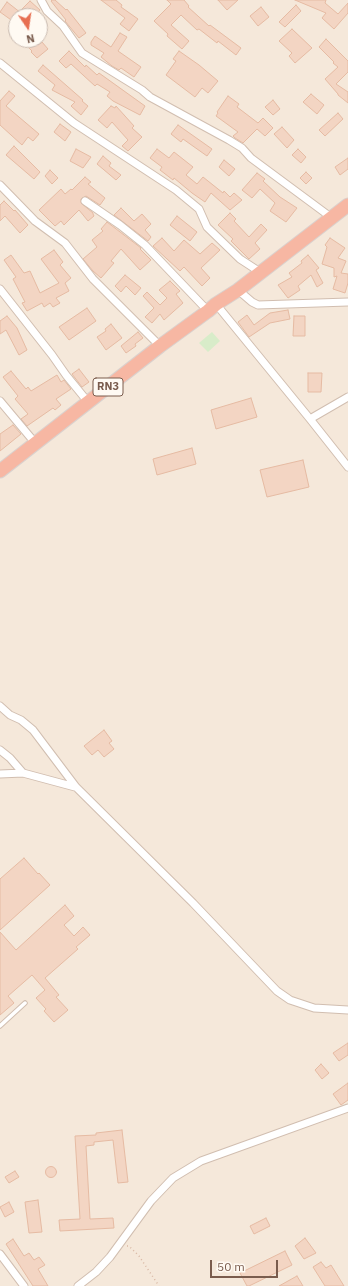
<!DOCTYPE html>
<style>
body{margin:0}
#map{position:relative;width:348px;height:1286px;overflow:hidden;background:#fdf6ec;font-family:"IBM Plex Sans",sans-serif}
canvas{display:block}
.north{position:absolute;left:8px;top:8px;width:40px;height:40px;box-sizing:border-box;background:#fffaf3;border:1px solid #cabbb1;border-radius:50%;rotate:167deg;font-size:11px;font-weight:700;line-height:16px;text-align:center;color:#7a5c4d}
.north::after{content:'';display:block;margin:auto;width:14px;height:18px;background:#e76f51;clip-path:polygon(50% 0,100% 100%,50% 72%,0 100%)}
.scale{position:absolute;left:210px;top:1260px;width:68px;height:18px;box-sizing:border-box;border:2px solid #7a5c4d;border-top:0;padding-left:5px;font-size:12px;line-height:14px;white-space:nowrap;color:#7a5c4d;-webkit-text-stroke:3px #fffaf3;paint-order:stroke}
</style>
<div id="map">
<canvas width="348" height="1286"></canvas>
<div class="north">N</div>
<div class="scale">50 m</div>
</div>
<script>
const ctx = document.querySelector('canvas').getContext('2d');
ctx.lineJoin = 'round';
function fill(path, color) {
  ctx.fillStyle = color;
  ctx.fill(path, 'evenodd');
}
function toPath(rows) {
  const path = new Path2D();
  for (const r of rows) {
    if (r.length === 3) {
      path.moveTo(r[0] + r[2], r[1]);
      path.arc(r[0], r[1], r[2], 0, 2 * Math.PI);
      continue;
    }
    path.moveTo(r[0], r[1]);
    for (let i = 2; i < r.length; i += 2) path.lineTo(r[i], r[i + 1]);
  }
  return path;
}
function stroke(path, color, width, dash) {
  ctx.strokeStyle = color;
  ctx.lineWidth = width;
  ctx.lineCap = dash ? 'butt' : 'round';
  ctx.setLineDash(dash || []);
  ctx.stroke(path);
}
function drawText(font, color, halo, rows, align = 'center') {
  ctx.font = font + ' "IBM Plex Sans",sans-serif';
  ctx.lineWidth = 3.5;
  ctx.setLineDash([]);
  ctx.textBaseline = 'middle';
  ctx.strokeStyle = halo;
  ctx.fillStyle = color;
  for (const [text, x, y, turn = 0] of rows) {
    ctx.save();
    ctx.translate(x, y);
    ctx.rotate((+turn || 0) * Math.PI / 180);
    ctx.textAlign = isNaN(turn) ? turn : align;
    if (halo) ctx.strokeText(text, 0, 0);
    ctx.fillText(text, 0, 0);
    ctx.restore();
  }
}
const residential = toPath([
 [0,0,348,0,348,1286,0,1286],
 [16,16,40,16,40,40,16,40]
]);
const green = toPath([
 [212,332,220,341,208,352,199,343]
]);
const building = toPath([
 [52,0,55,0,66,10,67,9,86,33,79,38,65,21,66,20,51,1,52,0],
 [101,0,116,0,122,5,121,7,138,19,129,31,120,24,125,18,101,0],
 [167,0,184,0,189,6,188,7,209,26,210,25,241,48,236,55,218,41,217,43,199,29,197,30,181,15,171,25,189,41,182,49,167,36,168,34,154,21,171,4,167,0],
 [218,0,238,0,227,10,218,0],
 [295,0,326,0,325,3,338,14,348,3,348,13,334,29,322,18,326,13,295,0],
 [30,1,40,10,35,16,29,16,22,9,30,1],
 [7,2,21,13,19,16,16,16,16,20,14,22,0,12,7,2],
 [296,5,301,11,285,27,279,22,296,5],
 [261,7,269,17,258,26,250,16,261,7],
 [292,29,312,48,295,63,289,56,292,53,279,41,292,29],
 [120,33,127,37,118,51,141,67,134,77,121,68,119,70,112,66,101,57,104,53,91,45,91,42,95,36,111,47,120,33],
 [326,39,348,61,348,72,336,84,348,92,348,103,338,95,338,94,325,79,338,67,333,63,334,62,319,47,326,39],
 [21,40,33,40,38,45,42,42,48,49,37,58,31,52,32,51,21,40],
 [69,51,85,67,86,65,97,75,99,73,145,106,140,115,113,101,107,96,110,92,97,84,95,86,71,64,66,68,59,61,69,51],
 [179,51,199,65,218,81,208,93,202,88,195,97,166,75,176,61,173,59,179,51],
 [43,65,83,100,82,101,88,106,81,115,71,106,75,102,52,90,55,85,38,71,43,65],
 [9,91,15,96,6,106,39,134,33,141,28,137,22,145,0,125,0,101,9,91],
 [311,94,324,105,317,114,303,102,311,94],
 [228,96,239,104,237,107,258,123,263,118,273,128,265,136,257,129,243,143,235,138,233,136,238,132,216,116,218,113,217,112,228,96],
 [273,100,280,109,273,115,265,107,273,100],
 [111,106,115,108,116,106,134,126,132,128,142,137,128,151,122,146,128,140,112,122,107,128,98,120,111,106],
 [338,113,343,119,325,136,319,130,338,113],
 [60,124,71,132,65,141,54,132,60,124],
 [178,125,212,149,207,156,183,139,181,142,171,134,178,125],
 [282,127,294,140,287,148,274,134,282,127],
 [14,146,40,172,34,179,6,155,14,146],
 [76,149,91,157,83,168,70,161,76,149],
 [157,149,169,158,174,152,193,167,186,175,197,184,203,177,223,193,224,191,230,197,234,193,242,200,230,210,211,193,205,202,192,193,174,178,173,180,160,170,162,167,150,158,157,149],
 [298,149,306,157,301,163,292,155,298,149],
 [103,156,111,163,109,166,121,175,116,180,97,164,103,156],
 [348,158,348,169,340,175,335,167,348,158],
 [224,160,235,169,229,176,219,167,224,160],
 [50,170,58,178,52,184,45,176,50,170],
 [306,172,312,178,306,184,300,178,306,172],
 [257,173,265,179,263,181,280,197,297,208,286,222,270,211,275,203,260,189,252,198,242,190,257,173],
 [85,177,91,182,88,184,105,198,100,205,86,196,81,199,81,203,93,213,93,214,94,216,88,221,79,210,64,225,61,221,55,226,39,210,61,189,65,194,71,189,72,190,85,177],
 [4,201,14,211,15,210,28,225,20,233,5,216,0,221,0,205,4,201],
 [121,208,134,221,142,214,151,224,145,230,151,237,148,241,114,215,121,208],
 [230,213,236,219,234,221,249,237,261,224,267,230,255,243,260,249,249,259,231,241,233,239,218,225,230,213],
 [177,216,197,232,190,241,170,225,177,216],
 [107,222,141,248,140,249,151,260,140,270,121,249,111,261,114,263,101,278,93,271,83,259,97,247,92,240,103,231,101,229,107,222],
 [162,238,174,251,184,240,200,254,212,243,220,250,201,268,210,278,202,286,184,267,180,271,153,246,162,238],
 [330,238,345,248,338,258,346,261,341,273,348,274,348,283,345,293,333,289,337,276,334,277,334,268,322,264,327,247,325,245,330,238],
 [54,250,63,262,60,265,71,278,65,283,69,291,56,298,60,303,53,307,50,303,44,307,42,303,27,311,22,303,25,302,13,279,16,277,4,260,11,255,24,273,30,271,40,293,59,283,41,259,54,250],
 [308,255,319,268,316,270,323,283,317,287,311,275,298,286,300,290,288,298,278,285,292,277,289,273,302,263,301,261,308,255],
 [125,275,141,288,135,295,126,286,121,292,115,286,125,275],
 [170,281,180,291,176,294,183,303,164,320,160,314,152,323,145,317,154,308,143,296,147,292,160,305,167,298,159,290,170,281],
 [87,308,96,321,69,340,59,327,87,308],
 [288,310,290,319,270,323,249,337,238,322,247,315,254,325,270,313,288,310],
 [7,316,17,328,27,350,19,355,6,330,0,334,0,321,7,316],
 [294,316,305,316,305,336,293,336,294,316],
 [111,324,122,338,106,350,97,337,106,331,105,329,111,324],
 [138,332,143,338,135,344,136,346,126,353,121,346,138,332],
 [79,369,89,382,82,387,72,374,79,369],
 [11,371,26,389,28,387,31,391,57,375,61,382,64,380,71,389,56,399,61,405,55,410,53,408,27,426,21,419,28,414,15,399,18,396,3,377,11,371],
 [308,373,322,373,321,392,308,392,308,373],
 [251,398,257,417,216,429,211,410,251,398],
 [13,425,21,434,0,451,0,434,13,425],
 [192,448,196,464,157,475,153,459,192,448],
 [303,460,309,487,267,497,260,470,303,460],
 [104,730,112,741,109,743,114,749,104,757,98,750,92,755,84,746,104,730],
 [24,858,38,874,39,873,50,885,0,930,0,879,24,858],
 [65,905,74,916,64,925,74,936,83,927,90,935,76,947,78,949,45,978,59,995,56,997,68,1010,54,1022,44,1011,46,1009,36,998,45,990,32,975,8,996,14,1003,0,1015,0,932,16,950,65,905],
 [348,1043,348,1055,339,1061,333,1053,348,1043],
 [321,1064,329,1073,322,1079,315,1070,321,1064],
 [348,1083,348,1100,341,1105,333,1094,348,1083],
 [122,1130,128,1182,118,1183,113,1140,94,1142,94,1145,86,1146,90,1219,113,1218,114,1228,60,1231,59,1220,80,1219,75,1136,96,1135,96,1133,122,1130],
 [51,1172,5.5],
 [15,1171,19,1177,9,1183,5,1177,15,1171],
 [38,1200,42,1232,29,1233,25,1202,38,1200],
 [9,1202,14,1212,5,1217,0,1207,9,1202],
 [266,1218,270,1226,254,1234,250,1226,266,1218],
 [305,1238,316,1253,304,1259,295,1246,305,1238],
 [13,1239,24,1256,29,1253,34,1260,39,1257,45,1265,38,1269,48,1286,33,1286,6,1244,13,1239],
 [285,1251,292,1265,249,1286,247,1286,240,1273,285,1251],
 [321,1262,326,1268,331,1265,344,1286,325,1286,313,1267,321,1262],
 [297,1276,303,1286,279,1286,297,1276]
]);
const path = toPath([
 [127,1246,129,1246,139,1256,159,1286]
]);
const lane = toPath([
 [0,1026,25,1003]
]);
const street = toPath([
 [41,0,47,11,63,26,82,53,142,90,150,97,229,140,242,148,251,158,332,218],
 [0,63,74,123,176,190,199,209,207,227,240,259,260,272],
 [0,185,35,221,65,243,93,279,160,346],
 [85,201,120,225,145,245,208,311],
 [0,289,52,355,66,375,88,402],
 [238,290,252,302,258,305,348,302],
 [216,304,310,419,348,467],
 [0,401,36,444],
 [310,419,348,397],
 [0,706,10,715,21,720,33,730,76,787,193,903,277,991,290,1000,314,1008,348,1010],
 [0,750,10,758,23,773],
 [0,774,23,773,75,787],
 [0,1254,24,1286],
 [78,1286,96,1272,110,1257,151,1201,173,1178,201,1161,348,1108]
]);
const highway = toPath([
 [0,471,160,346,208,311,216,304,238,290,348,205]
]);
const shields = [
 [108,387,30]
];
const shieldNames = [
 ["RN3",108,387]
];
fill(residential, '#f5e8da');
fill(green, '#d8ecc9');
fill(building, '#f3d5c3');
stroke(building, '#e6bba3', 1);
stroke(lane, '#d1beb0', 5.5);
stroke(street, '#d1beb0', 9);
stroke(highway, '#dad1cd', 15);
stroke(path, '#d9b8a5', 1.5, [1, 3]);
stroke(lane, '#fff', 3.5);
stroke(street, '#fff', 7);
stroke(highway, '#f7b7a3', 13);
for (const [x, y, w] of shields) {
  const box = new Path2D();
  box.roundRect(x - w / 2, y - 9, w, 18, 3);
  ctx.fillStyle = '#fffaf3';
  ctx.fill(box);
  stroke(box, '#7a5c4d', 1);
}
drawText('bold 11px', '#7a5c4d', null, shieldNames);
</script>
